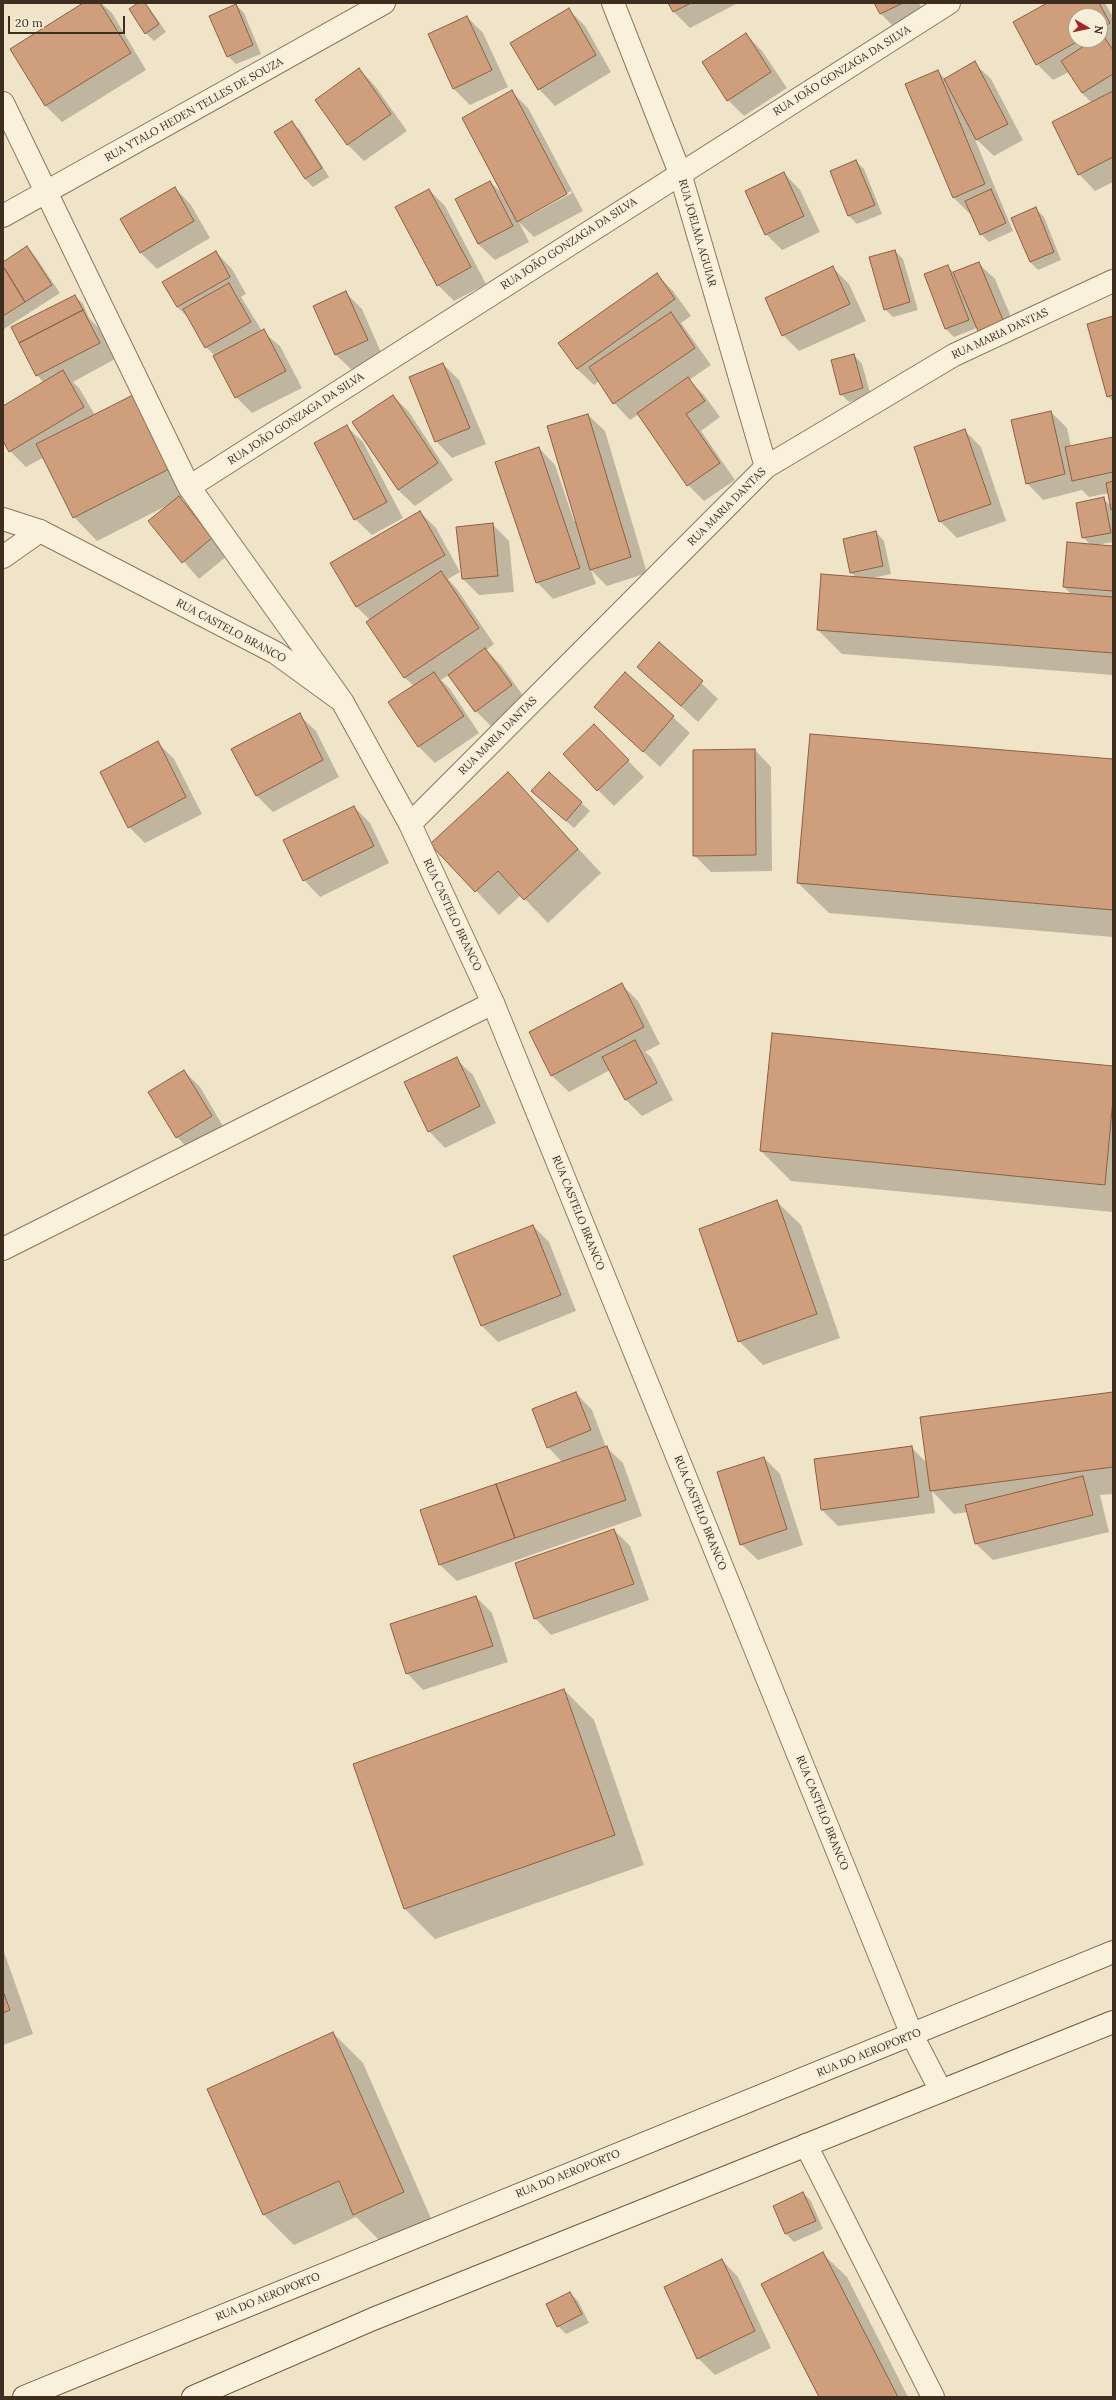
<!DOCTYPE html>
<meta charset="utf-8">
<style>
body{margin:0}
#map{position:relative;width:1116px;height:2400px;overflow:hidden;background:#f0e4c8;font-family:Lora,serif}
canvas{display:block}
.frame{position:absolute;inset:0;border:4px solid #3d2e20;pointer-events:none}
.north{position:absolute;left:1068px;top:8px;width:40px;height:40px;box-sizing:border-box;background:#f7eed8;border:1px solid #ada18e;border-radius:50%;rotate:99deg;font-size:11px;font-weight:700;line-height:16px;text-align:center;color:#3d2e20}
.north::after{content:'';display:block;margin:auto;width:14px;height:18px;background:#9e2a2b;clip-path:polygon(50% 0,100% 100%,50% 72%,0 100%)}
.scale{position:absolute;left:8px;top:16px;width:117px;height:18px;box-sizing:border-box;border:2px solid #3d2e20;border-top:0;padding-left:5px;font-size:12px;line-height:14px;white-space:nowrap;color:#3d2e20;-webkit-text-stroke:3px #f7eed8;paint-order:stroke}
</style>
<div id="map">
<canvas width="1116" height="2400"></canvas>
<div class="frame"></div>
<div class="north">N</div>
<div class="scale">20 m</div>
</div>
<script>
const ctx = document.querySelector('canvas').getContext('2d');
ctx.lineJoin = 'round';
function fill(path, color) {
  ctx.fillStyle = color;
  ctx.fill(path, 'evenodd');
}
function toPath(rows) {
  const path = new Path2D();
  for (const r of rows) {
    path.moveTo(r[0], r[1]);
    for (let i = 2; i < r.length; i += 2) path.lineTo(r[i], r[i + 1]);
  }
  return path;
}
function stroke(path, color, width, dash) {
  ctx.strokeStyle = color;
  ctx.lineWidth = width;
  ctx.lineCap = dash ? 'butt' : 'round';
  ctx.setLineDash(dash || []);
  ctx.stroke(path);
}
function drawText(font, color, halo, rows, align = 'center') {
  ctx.font = font + ' Lora,serif';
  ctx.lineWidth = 3;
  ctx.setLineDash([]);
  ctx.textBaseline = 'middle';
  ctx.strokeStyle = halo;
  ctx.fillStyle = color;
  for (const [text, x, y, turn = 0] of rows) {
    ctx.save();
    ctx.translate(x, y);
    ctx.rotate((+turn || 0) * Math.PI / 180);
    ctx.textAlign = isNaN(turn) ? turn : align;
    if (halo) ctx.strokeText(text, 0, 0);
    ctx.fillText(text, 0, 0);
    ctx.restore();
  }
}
const shadow = toPath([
 [85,3,101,3,112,13,146,70,62,122,46,106,11,49],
 [139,3,144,3,150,9,166,32,154,41,146,33],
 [669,3,738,3,690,28,674,12],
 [875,3,919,3,926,16,897,30,881,14],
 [1049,3,1105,3,1113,17,1113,182,1095,191,1079,174,1092,103,1082,93,1069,72,1053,80,1037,64],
 [1076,16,1100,16,1100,40,1076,40],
 [236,5,244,13,261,54,236,64,228,56],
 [568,9,585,26,611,72,555,106,539,89],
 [467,17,483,33,508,87,470,105,453,88],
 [746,34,762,51,787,88,744,116,728,100],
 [974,63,991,79,1023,140,994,156,974,137,1013,231,989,242,981,234,972,213,970,214,954,198,938,71,945,79],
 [359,69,375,86,407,131,364,161,348,145,316,100],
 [512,92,528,108,583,211,534,237,519,222,529,242,495,260,478,244,490,182,504,195],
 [571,191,572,193,522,220,522,218],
 [291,122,300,130,329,177,313,187,305,179],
 [856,161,864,169,882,214,857,224,849,216,831,171],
 [784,173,800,190,820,232,782,250,766,234],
 [175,188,191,205,210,238,157,269,140,252],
 [429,190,445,206,486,284,454,301,438,285],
 [1036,209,1044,217,1061,260,1038,270,1030,262],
 [27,247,35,256,60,293,4,329,3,263],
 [895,251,903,259,918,310,893,317,885,309],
 [216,252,232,269,246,294,241,297,262,331,280,346,302,388,252,413,236,397,214,355,206,347,191,320,177,307],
 [978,263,995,279,1019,336,995,346,977,328,954,337,946,329,925,275,947,266,954,273],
 [833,268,849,284,866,321,799,351,783,335],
 [657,275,673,291,691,316,681,323,711,365,689,380,704,395,720,417,701,431,735,480,704,501,688,485,639,414,630,420,614,403,599,381,594,385,577,369],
 [346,293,362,309,383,357,353,371,336,355,315,306],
 [75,296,83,304,89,318,99,328,115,359,73,382,79,388,95,415,132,396,192,493,180,499,228,555,199,579,149,521,168,505,97,541,74,517,44,457,26,467,10,451,3,439,3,407,44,383,37,375],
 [1113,317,1113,402,1108,396],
 [854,355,862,364,871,396,849,402,841,394],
 [443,364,459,380,486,444,452,458,436,441],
 [393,396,409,412,453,480,415,506,398,490],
 [1051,412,1067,428,1071,447,1113,438,1113,542,1096,545,1113,547,1113,675,842,654,818,630,857,578,851,573,876,532,884,541,891,574,869,579,1072,595,1064,587,1091,545,1083,537,1104,499,1111,506,1109,493,1089,497,1082,490,1043,500,1027,483],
 [588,415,605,431,647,573,607,586,591,570,596,584,553,599,537,582,539,448,555,465,574,521,576,521],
 [346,426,363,442,403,518,372,535,355,519],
 [965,431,981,447,1006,521,957,538,940,521],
 [420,512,436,528,460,572,448,579,457,589,494,644,486,650,501,665,527,701,492,727,476,711,449,675,441,680,450,689,479,733,435,763,418,746,414,686,405,678,368,622,370,620,356,606],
 [492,524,509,541,514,592,479,595,463,579],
 [659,643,718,699,698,722,655,683],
 [625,673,690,733,660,767,595,707],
 [299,715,316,731,339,777,273,812,257,796],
 [610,742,644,777,614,806,598,790],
 [158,743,174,759,202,814,145,843,129,827],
 [755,750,771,767,772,871,711,872,694,855],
 [1113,760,1113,937,829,913,798,883],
 [508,773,601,873,548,923,521,895,499,915,432,844],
 [549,773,590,811,574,828,541,799],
 [354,807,370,823,389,863,320,897,304,880],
 [621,984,638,1001,660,1044,645,1052,651,1057,673,1100,642,1116,626,1100,610,1070,569,1092,552,1076,530,1033],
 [456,1059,473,1075,496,1123,445,1148,429,1131],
 [1113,1067,1113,1212,791,1181,761,1151],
 [184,1071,200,1087,227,1133,193,1154,177,1137,149,1092],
 [777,1202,801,1225,840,1338,763,1365,739,1341],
 [533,1226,549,1242,576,1311,498,1342,481,1325],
 [576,1393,592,1410,606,1447,623,1463,642,1516,457,1581,440,1565,562,1462,548,1447],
 [1113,1393,1113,1494,1100,1495,1109,1532,993,1560,976,1544,968,1512,954,1514,932,1491,935,1513,838,1526,822,1510,911,1447,927,1463],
 [764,1458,780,1474,803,1545,758,1560,741,1544],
 [614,1530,630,1546,649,1600,551,1635,535,1618],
 [476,1597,492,1613,508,1662,423,1690,407,1673],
 [564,1690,594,1720,644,1865,435,1939,405,1909,354,1764],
 [3,1949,33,2034,3,2045],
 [333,2033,363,2063,433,2223,384,2245,356,2217,294,2245,264,2215,208,2089],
 [803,2193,811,2201,823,2229,794,2242,786,2234,774,2206],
 [823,2254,847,2277,908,2397,820,2397],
 [722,2260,738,2277,771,2348,715,2375,698,2358],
 [570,2293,578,2301,589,2323,566,2334,558,2326]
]);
const building = toPath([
 [83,3,100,3,131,53,45,106,10,49,83,3],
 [138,3,145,3,159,24,145,34,129,9,138,3],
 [668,3,691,3,673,12,668,3],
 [874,3,903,3,880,14,874,3],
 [1047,3,1099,3,1110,23,1100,29,1100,16,1076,16,1076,40,1080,40,1036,65,1013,22,1047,3],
 [236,4,253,45,227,57,209,16,236,4],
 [569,8,596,55,538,90,510,43,569,8],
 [467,16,492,70,453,89,428,34,467,16],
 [746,33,771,72,727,101,702,62,746,33],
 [1102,34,1113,50,1113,74,1082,93,1061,61,1093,40,1100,40,1102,34],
 [975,61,1008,124,976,140,944,79,975,61],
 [359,68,391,114,347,145,315,100,359,68],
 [938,70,985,184,953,198,905,84,938,70],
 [512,90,567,194,517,222,462,118,512,90],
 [1113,91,1113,157,1078,175,1052,122,1113,91],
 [292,121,322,168,305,179,274,132,292,121],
 [856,160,875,205,848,216,830,171,856,160],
 [784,172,804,216,765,235,745,191,784,172],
 [490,181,513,226,478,244,455,199,490,181],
 [175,187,194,221,140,253,120,219,175,187],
 [429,189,471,267,437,286,395,207,429,189],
 [991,189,1006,223,980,235,965,201,991,189],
 [1036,207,1054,252,1030,262,1011,218,1036,207],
 [27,246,52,285,25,302,3,266,3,262,27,246],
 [895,250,910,302,884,310,869,257,895,250],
 [216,251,230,277,177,307,162,282,216,251],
 [979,262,1003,320,978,331,953,272,979,262],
 [948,265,969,320,945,329,924,274,948,265],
 [3,266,25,302,3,316,3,266],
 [833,266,850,304,782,336,765,298,833,266],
 [657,273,675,299,577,369,558,343,657,273],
 [229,283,251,322,205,348,183,309,229,283],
 [346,291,368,340,335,355,313,306,346,291],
 [75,295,83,310,19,343,11,327,75,295],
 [83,310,100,343,36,376,19,343,83,310],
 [671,312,695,348,613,404,589,367,671,312],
 [1113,316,1113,395,1107,397,1087,324,1113,316],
 [264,329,286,371,235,398,213,356,264,329],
 [854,354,863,388,840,395,831,360,854,354],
 [443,363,470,428,435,442,409,377,443,363],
 [63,370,84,407,9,452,3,441,3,406,63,370],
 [688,377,705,401,686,414,720,463,687,486,637,413,688,377],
 [133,395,169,469,73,518,36,444,133,395],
 [393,395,438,463,398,490,352,422,393,395],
 [1051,411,1065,474,1026,484,1011,420,1051,411],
 [588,414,631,557,590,570,547,426,588,414],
 [347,425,387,502,354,520,314,443,347,425],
 [965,429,991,504,939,522,914,447,965,429],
 [1113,437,1113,472,1072,481,1065,447,1113,437],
 [539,447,580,568,536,583,495,462,539,447],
 [1113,481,1113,509,1111,510,1106,483,1113,481],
 [179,496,212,538,182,563,148,521,179,496],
 [1104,497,1111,533,1082,538,1076,503,1104,497],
 [420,511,445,555,356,607,330,563,420,511],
 [493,523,498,576,462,579,456,527,493,523],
 [876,531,883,566,850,573,843,539,876,531],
 [1067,542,1113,546,1113,591,1063,587,1067,542],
 [441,571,479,628,404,678,366,622,441,571],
 [821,574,1113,597,1113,653,817,630,821,574],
 [659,642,703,681,681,706,637,667,659,642],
 [485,648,512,685,475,712,448,675,485,648],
 [434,672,464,716,418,747,388,702,434,672],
 [625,672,674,716,643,752,594,707,625,672],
 [300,713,323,760,256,796,231,749,300,713],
 [594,724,629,760,597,791,563,754,594,724],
 [810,734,1113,759,1113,910,797,883,810,734],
 [158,741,186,797,128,828,100,772,158,741],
 [755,749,756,855,693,856,693,750,755,749],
 [508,772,578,849,524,900,498,871,475,892,430,844,508,772],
 [549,772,582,802,566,821,531,791,549,772],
 [354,806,374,846,303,881,283,840,354,806],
 [622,983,644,1027,551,1076,529,1032,622,983],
 [772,1033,1113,1066,1113,1099,1105,1185,760,1151,772,1033],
 [635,1040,657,1083,625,1100,602,1057,635,1040],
 [457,1057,480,1106,428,1132,404,1082,457,1057],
 [184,1070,212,1116,176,1138,148,1092,184,1070],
 [777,1200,817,1314,738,1342,699,1229,777,1200],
 [533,1225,561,1295,481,1326,453,1256,533,1225],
 [576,1392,591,1430,547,1448,532,1409,576,1392],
 [1113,1392,1113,1467,930,1491,920,1417,1113,1392],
 [607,1446,626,1500,515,1538,496,1484,607,1446],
 [912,1446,919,1497,821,1510,814,1459,912,1446],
 [764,1457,787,1529,740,1545,717,1472,764,1457],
 [1083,1476,1093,1515,975,1544,965,1505,1083,1476],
 [496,1484,515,1538,439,1565,420,1510,496,1484],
 [614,1529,634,1584,534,1619,515,1563,614,1529],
 [476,1596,493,1646,406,1674,390,1624,476,1596],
 [564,1689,615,1835,404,1909,353,1764,564,1689],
 [3,1991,10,2010,3,2013,3,1991],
 [333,2032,404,2192,353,2215,339,2181,263,2215,207,2089,333,2032],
 [803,2192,816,2221,785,2234,773,2206,803,2192],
 [823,2252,898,2397,819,2397,761,2284,823,2252],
 [722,2259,755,2331,697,2359,664,2287,722,2259],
 [570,2292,582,2314,557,2327,546,2304,570,2292]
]);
const minor = toPath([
 [3,103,189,487,339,697],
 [3,216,384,3],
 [189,487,949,3],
 [3,557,40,531],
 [3,1249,493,1003],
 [806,2145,933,2397]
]);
const tertiary = toPath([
 [613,3,680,173,766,467],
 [3,519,40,531,276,653,342,701,410,824,493,1003,912,2035,941,2091],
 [410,824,766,467,954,355,1113,281]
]);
const secondary = toPath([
 [24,2397,1113,1952],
 [193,2397,373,2319,1113,2022]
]);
const streetNames = [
 ["RUA JOÃO GONZAGA DA SILVA",842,71,-32],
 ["RUA YTALO HEDEN TELLES DE SOUZA",194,110,-29],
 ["RUA JOELMA AGUIAR",697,233,74],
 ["RUA JOÃO GONZAGA DA SILVA",569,244,-33],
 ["RUA MARIA DANTAS",1000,334,-25],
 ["RUA JOÃO GONZAGA DA SILVA",296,419,-33],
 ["RUA MARIA DANTAS",727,507,-45],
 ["RUA CASTELO BRANCO",231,631,28],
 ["RUA MARIA DANTAS",498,736,-45],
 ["RUA CASTELO BRANCO",452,915,65],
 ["RUA CASTELO BRANCO",578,1213,68],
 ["RUA CASTELO BRANCO",700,1513,68],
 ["RUA CASTELO BRANCO",822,1813,68],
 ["RUA DO AEROPORTO",869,2053,-22],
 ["RUA DO AEROPORTO",568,2174,-22],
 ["RUA DO AEROPORTO",268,2297,-22]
];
fill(shadow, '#0003');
fill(building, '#cf9f7d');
stroke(building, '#8d5f41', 1);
stroke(minor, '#8d765c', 24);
stroke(tertiary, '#8d765c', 24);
stroke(secondary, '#6f573f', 24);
stroke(minor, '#faf1dc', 22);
stroke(tertiary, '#faf1dc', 22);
stroke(secondary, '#faf1dc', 22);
drawText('11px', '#3d2e20', '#f7eed8', streetNames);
</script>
